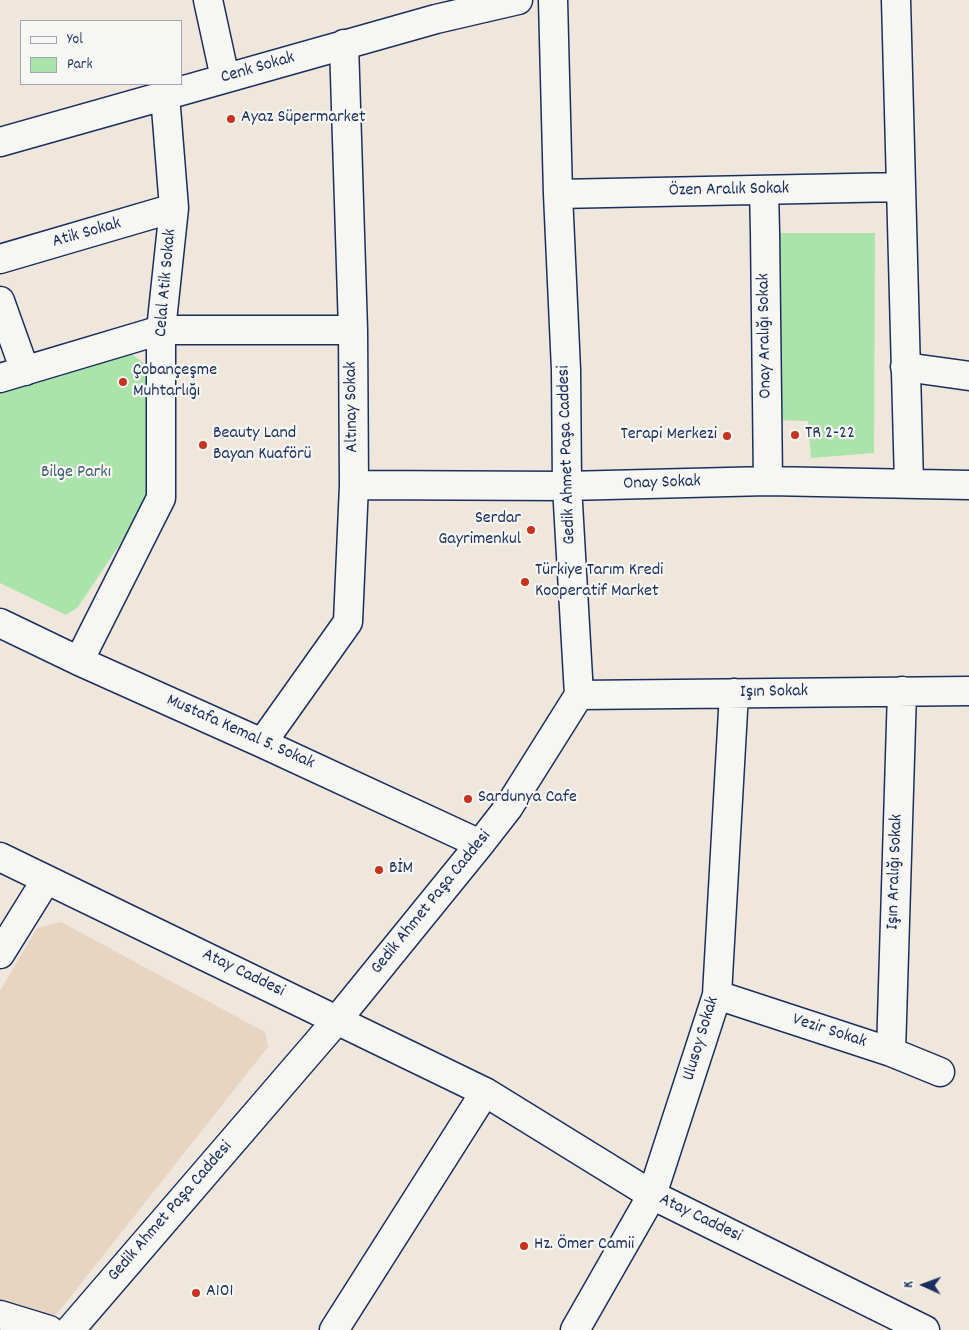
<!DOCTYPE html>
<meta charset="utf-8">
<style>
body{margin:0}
#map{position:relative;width:969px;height:1330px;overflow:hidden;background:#efe7dc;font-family:Dekko,sans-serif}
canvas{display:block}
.legend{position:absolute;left:20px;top:20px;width:162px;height:65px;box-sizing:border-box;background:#f6f6f2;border:1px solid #9ea6b7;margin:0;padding:6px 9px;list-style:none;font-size:15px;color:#1b2f5e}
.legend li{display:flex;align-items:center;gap:10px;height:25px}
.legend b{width:25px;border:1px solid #9ea6b7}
.north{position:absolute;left:899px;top:1260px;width:50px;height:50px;-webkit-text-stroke:4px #f6f6f2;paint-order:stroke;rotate:272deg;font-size:14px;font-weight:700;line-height:20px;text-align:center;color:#1b2f5e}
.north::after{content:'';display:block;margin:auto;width:18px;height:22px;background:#1b2f5e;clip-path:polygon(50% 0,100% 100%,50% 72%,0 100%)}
</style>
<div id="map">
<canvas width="969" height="1330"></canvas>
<ul class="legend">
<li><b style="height:6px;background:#f6f6f2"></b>Yol</li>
<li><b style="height:14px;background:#aae4aa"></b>Park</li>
</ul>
<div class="north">K</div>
</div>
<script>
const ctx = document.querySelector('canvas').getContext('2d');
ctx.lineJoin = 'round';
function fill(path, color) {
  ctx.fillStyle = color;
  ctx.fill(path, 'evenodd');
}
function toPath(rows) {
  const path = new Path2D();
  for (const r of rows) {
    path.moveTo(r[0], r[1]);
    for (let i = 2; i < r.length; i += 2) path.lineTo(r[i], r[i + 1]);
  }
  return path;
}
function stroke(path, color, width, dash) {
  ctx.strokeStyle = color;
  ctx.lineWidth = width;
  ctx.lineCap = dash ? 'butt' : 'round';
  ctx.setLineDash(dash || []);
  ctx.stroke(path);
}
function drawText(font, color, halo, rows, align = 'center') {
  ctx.font = font + ' Dekko,sans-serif';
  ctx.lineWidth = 4.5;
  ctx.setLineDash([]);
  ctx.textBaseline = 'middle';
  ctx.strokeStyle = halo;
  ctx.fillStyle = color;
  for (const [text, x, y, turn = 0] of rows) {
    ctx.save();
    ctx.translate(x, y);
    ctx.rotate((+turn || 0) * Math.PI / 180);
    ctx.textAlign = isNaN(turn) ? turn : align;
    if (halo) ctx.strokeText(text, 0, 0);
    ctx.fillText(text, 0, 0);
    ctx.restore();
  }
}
const built = toPath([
 [61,922,265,1032,268,1047,56,1315,37,1318,0,1305,0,991,37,928]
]);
const green = toPath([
 [769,233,875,233,874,453,811,458,808,421,771,420],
 [130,353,146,365,152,496,78,607,66,615,0,583,0,391]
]);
const minor = toPath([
 [208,0,225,78],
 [896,0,909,483],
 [0,142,436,19,518,0],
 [764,190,765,232,768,481],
 [558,194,900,187],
 [0,259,174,208],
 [0,301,25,371],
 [905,367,969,376],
 [0,378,161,330,353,330],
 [354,485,567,486,768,481,969,485],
 [0,623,79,661,262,743,480,844],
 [79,661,161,498,161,330,174,208,165,95],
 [579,695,969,691],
 [262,743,348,622,354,485,353,330,344,44],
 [0,857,485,1092,652,1195,925,1330],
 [0,954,46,880],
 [717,995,891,1052,940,1072],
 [891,1052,902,691],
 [0,1315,49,1330],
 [70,1330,337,1020,480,844,508,808,579,695,567,486,566,370,558,194,553,0],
 [334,1330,485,1092],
 [575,1330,652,1195,717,995,734,693]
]);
const markers = [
 [231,119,5,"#c8321e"],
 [123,382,5,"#c8321e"],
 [795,435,5,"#c8321e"],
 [727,436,5,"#c8321e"],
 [203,445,5,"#c8321e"],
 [531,530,5,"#c8321e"],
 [525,582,5,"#c8321e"],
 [468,799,5,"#c8321e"],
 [379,870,5,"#c8321e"],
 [524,1246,5,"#c8321e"],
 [196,1293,5,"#c8321e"]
];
const streetNames = [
 ["Cenk Sokak",258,69,-16],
 ["Özen Aralık Sokak",729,191,-1],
 ["Atik Sokak",87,234,-16],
 ["Celal Atik Sokak",167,283,-85],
 ["Onay Aralığı Sokak",766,336,-91],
 ["Altınay Sokak",353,407,-91],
 ["Gedik Ahmet Paşa Caddesi",568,455,-92],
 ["Onay Sokak",662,484,-2],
 ["Işın Sokak",774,693,-1],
 ["Mustafa Kemal 5. Sokak",240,733,24],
 ["Işın Aralığı Sokak",896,872,-88],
 ["Gedik Ahmet Paşa Caddesi",432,903,-51],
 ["Atay Caddesi",243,974,26],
 ["Vezir Sokak",829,1032,18],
 ["Ulusoy Sokak",702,1039,-73],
 ["Gedik Ahmet Paşa Caddesi",171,1212,-49],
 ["Atay Caddesi",700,1219,26]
];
const poiNames = [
 ["Ayaz Süpermarket",241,119],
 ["Çobançeşme",133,372],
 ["Muhtarlığı",133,393],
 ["Beauty Land",213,435],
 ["Bayan Kuaförü",213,456],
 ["TR 2-22",805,435],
 ["Terapi Merkezi",717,436,"right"],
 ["Serdar",521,520,"right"],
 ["Gayrimenkul",521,541,"right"],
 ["Türkiye Tarım Kredi",535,572],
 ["Kooperatif Market",535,593],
 ["Sardunya Cafe",478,799],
 ["BİM",389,870],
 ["Hz. Ömer Camii",534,1246],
 ["A101",206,1293]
];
const parkNames = [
 ["Bilge Parkı",76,474]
];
fill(built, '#e7d5c2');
fill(green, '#aae4aa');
stroke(minor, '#1b2f5e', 31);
stroke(minor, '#f6f6f2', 28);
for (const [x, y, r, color] of markers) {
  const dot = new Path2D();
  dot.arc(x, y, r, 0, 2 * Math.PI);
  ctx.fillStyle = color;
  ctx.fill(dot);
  stroke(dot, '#f6f6f2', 2);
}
drawText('18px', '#1b2f5e', '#f6f6f2', streetNames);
drawText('18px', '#1b2f5e', '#f6f6f2', poiNames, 'left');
drawText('18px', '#3f5c71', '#f6f6f2', parkNames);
</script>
